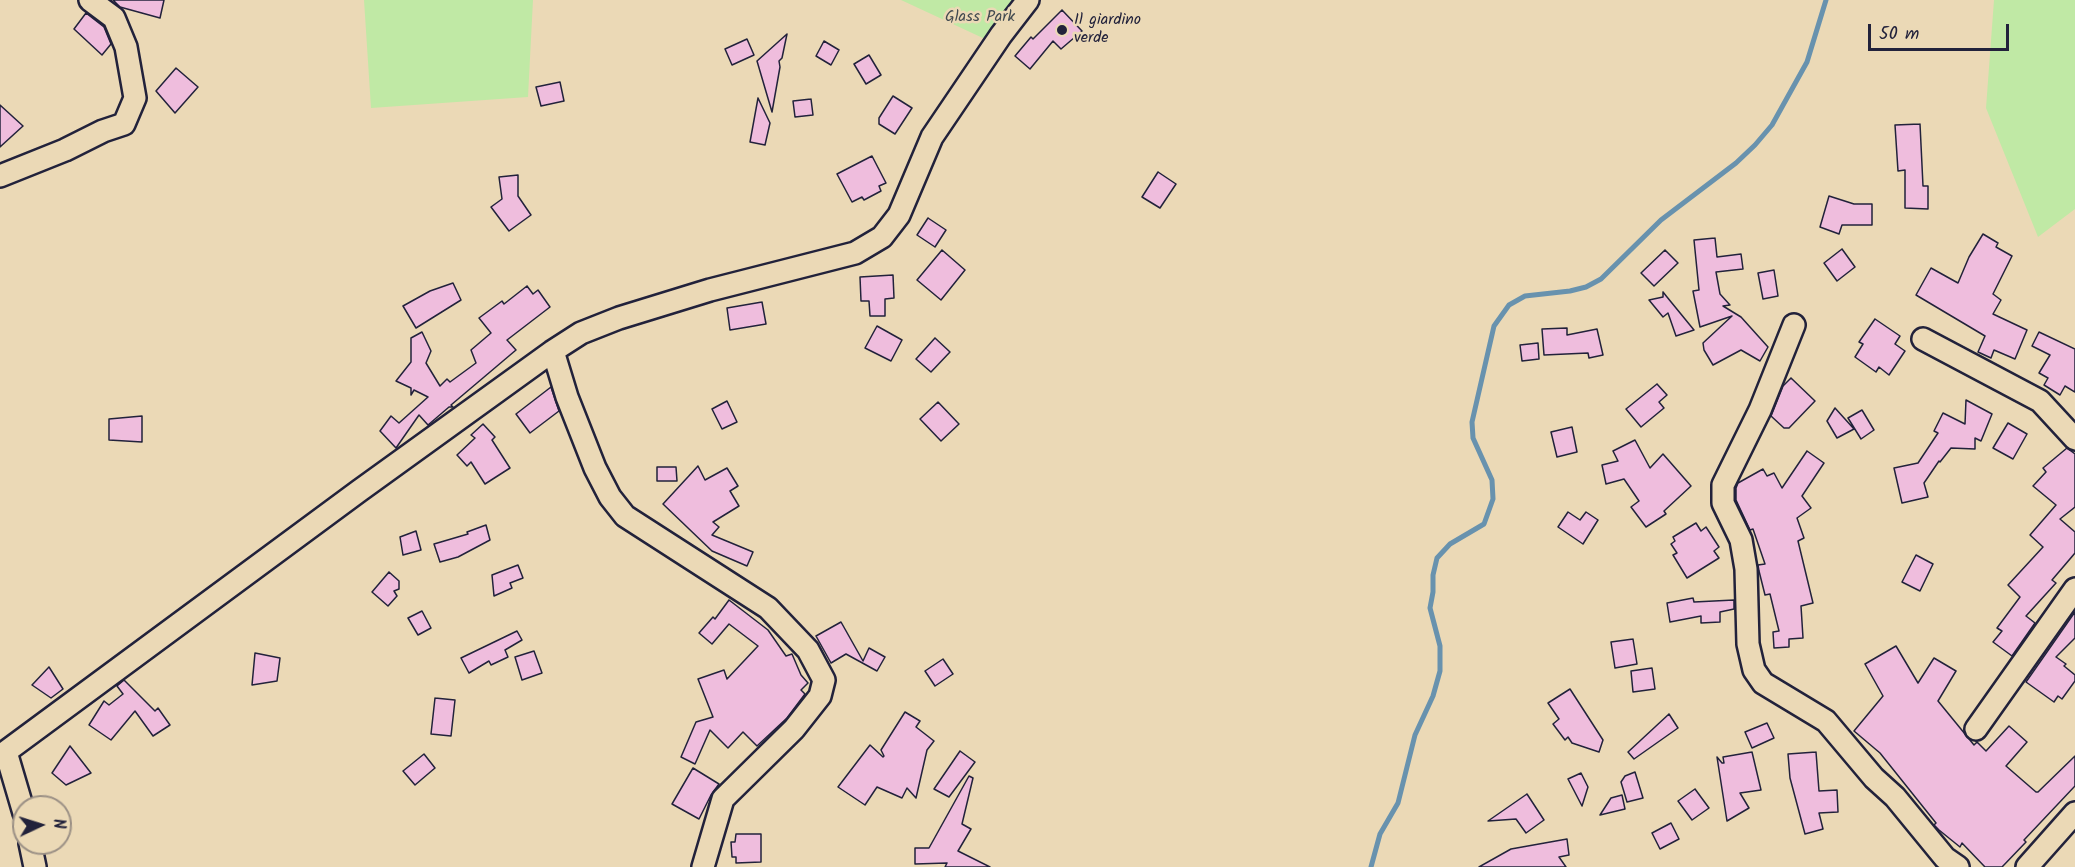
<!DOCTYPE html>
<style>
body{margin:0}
#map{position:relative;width:2075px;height:867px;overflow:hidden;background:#ebd9b6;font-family:Kalam,sans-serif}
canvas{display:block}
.north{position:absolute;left:12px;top:795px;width:60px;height:60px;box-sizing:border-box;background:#ebd9b6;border:2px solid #9b9085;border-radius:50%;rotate:86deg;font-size:16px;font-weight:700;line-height:24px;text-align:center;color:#22223b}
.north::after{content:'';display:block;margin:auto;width:21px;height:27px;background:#22223b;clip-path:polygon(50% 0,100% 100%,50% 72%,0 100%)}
.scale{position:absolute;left:1868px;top:24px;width:141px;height:27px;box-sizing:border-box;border:3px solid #22223b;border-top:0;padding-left:8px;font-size:18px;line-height:21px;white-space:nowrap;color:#22223b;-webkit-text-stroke:4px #ebd9b6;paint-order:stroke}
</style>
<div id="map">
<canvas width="2075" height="867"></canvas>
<div class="north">N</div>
<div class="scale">50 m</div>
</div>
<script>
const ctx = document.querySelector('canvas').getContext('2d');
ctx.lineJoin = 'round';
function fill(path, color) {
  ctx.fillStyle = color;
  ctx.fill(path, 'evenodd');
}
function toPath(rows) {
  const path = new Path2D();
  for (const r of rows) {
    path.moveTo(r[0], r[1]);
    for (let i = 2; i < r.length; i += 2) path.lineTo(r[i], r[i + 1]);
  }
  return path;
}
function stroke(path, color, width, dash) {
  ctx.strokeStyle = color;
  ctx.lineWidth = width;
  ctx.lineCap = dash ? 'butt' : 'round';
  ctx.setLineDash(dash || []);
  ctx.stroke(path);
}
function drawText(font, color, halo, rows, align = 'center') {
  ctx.font = font + ' Kalam,sans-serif';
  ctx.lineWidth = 5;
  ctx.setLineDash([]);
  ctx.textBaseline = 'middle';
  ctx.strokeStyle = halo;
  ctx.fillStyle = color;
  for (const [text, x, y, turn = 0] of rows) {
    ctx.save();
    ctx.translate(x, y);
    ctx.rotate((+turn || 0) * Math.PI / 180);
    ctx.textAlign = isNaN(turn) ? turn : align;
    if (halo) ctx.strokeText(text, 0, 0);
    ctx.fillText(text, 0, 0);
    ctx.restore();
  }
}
const green = toPath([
 [364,0,533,0,528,97,371,108],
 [901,0,1017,0,985,39],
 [1994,0,2075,0,2075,209,2038,237,1986,108]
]);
const stream = toPath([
 [1371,867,1380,834,1398,803,1415,735,1433,696,1440,671,1440,646,1430,608,1433,592,1433,575,1437,558,1450,544,1484,524,1493,499,1492,480,1473,438,1472,422,1494,326,1509,305,1525,296,1570,291,1586,287,1601,279,1661,220,1736,163,1755,145,1772,125,1807,62,1826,0]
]);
const building = toPath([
 [113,0,164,0,160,18,120,7,113,0],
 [1062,10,1082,31,1061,49,1053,41,1030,69,1015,56,1031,37,1033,39,1062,10],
 [86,13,104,27,111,44,102,55,74,29,86,13],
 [787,34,782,58,779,61,780,67,772,112,757,61,787,34],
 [747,39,754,55,732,65,725,49,747,39],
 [824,41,839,50,831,65,816,56,824,41],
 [869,55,881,75,866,84,854,64,869,55],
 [176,68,198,87,175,113,156,91,176,68],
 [560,82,564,101,541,106,536,87,560,82],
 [893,96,912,108,895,134,879,124,879,118,893,96],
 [758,98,770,123,765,145,750,142,758,98],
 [811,99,813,115,795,117,793,101,811,99],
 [0,105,23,126,0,147,0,105],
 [1920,124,1923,186,1928,186,1928,209,1905,208,1905,170,1898,171,1895,125,1920,124],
 [872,156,886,183,879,186,881,191,864,200,862,197,852,202,837,174,872,156],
 [1158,172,1176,184,1160,208,1142,197,1158,172],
 [518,175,518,196,531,215,509,231,491,207,502,199,499,177,518,175],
 [1829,196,1854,204,1872,204,1872,225,1842,225,1839,234,1820,227,1829,196],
 [928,218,946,230,935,247,917,235,928,218],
 [1983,234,1998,243,1996,247,2012,256,1993,294,2001,300,1993,314,2027,330,2015,359,1994,350,1991,358,1978,352,1985,336,1916,295,1931,268,1958,283,1969,257,1983,234],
 [1715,238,1717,257,1741,254,1743,269,1716,272,1720,294,1730,305,1723,306,1741,317,1768,347,1760,361,1741,350,1713,365,1704,350,1703,343,1732,316,1700,327,1693,291,1699,290,1694,240,1715,238],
 [1842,249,1855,267,1837,281,1824,263,1842,249],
 [942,250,965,270,941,300,917,280,942,250],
 [1665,250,1678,263,1654,286,1641,273,1665,250],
 [1774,270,1778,296,1763,299,1758,273,1774,270],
 [893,275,894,298,885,299,885,316,870,316,869,301,861,301,860,277,893,275],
 [453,283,461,300,416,328,403,306,430,291,453,283],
 [527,286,533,294,538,290,550,307,507,340,516,350,451,405,453,407,449,407,428,425,419,415,396,448,380,431,391,416,399,423,428,397,414,390,411,395,411,388,396,381,411,362,411,338,422,332,431,351,426,363,440,386,447,379,450,382,476,363,471,350,491,333,479,318,502,301,504,304,527,286],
 [1663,292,1667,297,1694,330,1676,336,1668,313,1663,317,1649,300,1663,297,1663,292],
 [762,302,766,324,730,330,727,308,762,302],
 [1875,319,1900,336,1895,344,1905,351,1889,375,1879,367,1876,372,1855,357,1863,344,1859,342,1875,319],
 [877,326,902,340,891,361,865,348,877,326],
 [1567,328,1567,335,1597,329,1603,355,1589,358,1588,353,1544,355,1542,329,1567,328],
 [2039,332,2075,349,2075,392,2065,386,2060,395,2044,385,2048,378,2039,373,2050,355,2032,346,2039,332],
 [935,338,950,352,931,372,916,359,935,338],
 [1538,343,1539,359,1522,361,1520,345,1538,343],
 [1791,378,1815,401,1789,428,1784,428,1771,416,1783,386,1791,378],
 [1657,384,1667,395,1659,402,1664,408,1641,427,1626,409,1657,384],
 [551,387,559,411,530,433,516,414,551,387],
 [1966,400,1992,414,1981,441,1975,438,1975,449,1951,448,1940,462,1939,461,1924,483,1928,497,1902,503,1894,468,1918,463,1938,433,1934,431,1943,413,1965,424,1966,400],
 [727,401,737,422,722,429,712,409,727,401],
 [938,402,959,424,941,441,920,419,938,402],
 [1835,408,1854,429,1837,438,1827,421,1835,408],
 [1862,410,1874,430,1861,439,1848,418,1862,410],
 [142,416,142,442,109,440,109,419,142,416],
 [2008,423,2027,434,2013,459,1993,448,2008,423],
 [483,424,495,437,492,440,510,468,485,484,471,462,467,466,457,455,475,438,471,435,483,424],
 [1572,427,1577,452,1557,457,1551,432,1572,427],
 [1635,440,1650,468,1663,454,1691,486,1664,511,1666,514,1646,527,1631,507,1639,501,1624,479,1606,484,1602,465,1618,461,1613,451,1635,440],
 [2067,448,2075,454,2075,507,2060,519,2075,532,2075,553,2052,580,2056,583,2026,616,2035,623,2012,656,1993,642,2002,631,1997,628,2020,597,2008,585,2043,547,2030,535,2056,505,2033,486,2046,472,2043,468,2067,448],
 [1807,451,1824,463,1802,496,1811,508,1797,518,1804,538,1798,541,1813,603,1801,606,1803,638,1789,639,1789,647,1774,648,1773,632,1779,631,1770,594,1765,595,1759,571,1758,565,1765,564,1753,529,1750,530,1736,500,1736,488,1738,483,1763,469,1767,476,1774,473,1782,488,1807,451],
 [698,466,705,480,727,468,738,486,730,491,739,506,713,522,719,527,712,535,753,552,747,566,712,551,663,504,698,466],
 [657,467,676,467,677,481,657,481,657,467],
 [1568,512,1580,520,1586,512,1598,520,1583,544,1558,527,1568,512],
 [1696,523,1701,531,1706,527,1719,547,1714,551,1719,558,1687,578,1673,555,1677,553,1671,544,1675,541,1673,537,1696,523],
 [486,525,490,540,458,557,440,562,434,544,468,534,467,532,486,525],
 [416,531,421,550,403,555,400,537,416,531],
 [1916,555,1933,564,1920,591,1902,582,1916,555],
 [518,565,523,578,510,583,512,588,494,596,492,575,518,565],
 [389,572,399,581,399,589,394,591,397,596,388,606,372,592,389,572],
 [1693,598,1694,602,1734,600,1734,609,1720,612,1720,622,1701,623,1701,616,1670,622,1667,603,1693,598],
 [729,600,768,630,786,656,792,654,801,675,808,683,801,690,805,694,787,718,757,746,743,732,728,748,710,730,695,764,681,757,696,722,713,717,698,679,724,670,727,679,758,646,729,624,712,644,699,633,713,617,715,619,729,600],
 [422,611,431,628,418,635,408,618,422,611],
 [2075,612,2075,638,2056,657,2066,664,2064,666,2075,675,2075,681,2062,699,2058,696,2054,702,2026,682,2075,612],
 [841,622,863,661,869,648,885,657,877,671,846,654,831,663,816,636,841,622],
 [517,631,522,640,505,650,508,657,491,665,489,661,469,673,461,658,517,631],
 [1633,639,1637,664,1615,668,1611,642,1633,639],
 [1896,646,1918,683,1934,658,1956,671,1938,701,1974,745,1977,742,1986,751,2009,726,2027,742,2006,766,2036,792,2038,792,2075,756,2075,786,2024,840,2026,842,2002,867,1985,867,1962,843,1960,847,1939,830,1934,825,1936,823,1880,753,1854,731,1883,696,1865,664,1896,646],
 [534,651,542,673,522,680,515,657,534,651],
 [255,653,280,658,277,681,252,685,255,653],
 [943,659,953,674,935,686,925,671,943,659],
 [49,667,63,689,51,698,32,685,49,667],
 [1652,668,1655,689,1633,692,1631,671,1652,668],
 [124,680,155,711,158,708,170,725,153,736,135,711,111,740,89,725,104,701,109,705,123,694,117,686,124,680],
 [1570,689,1603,740,1599,752,1572,743,1568,737,1565,740,1553,724,1559,719,1548,703,1570,689],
 [435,698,455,700,451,736,431,734,435,698],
 [905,712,920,721,916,727,934,741,927,750,916,798,907,788,902,798,877,787,865,805,838,787,870,745,883,757,884,756,881,750,905,712],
 [1669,714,1678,728,1634,759,1628,752,1669,714],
 [1767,723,1774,738,1752,748,1745,732,1767,723],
 [70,746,91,773,66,785,52,773,70,746],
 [960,751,975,762,949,797,934,789,960,751],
 [1752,752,1761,790,1740,793,1749,808,1727,821,1717,757,1722,763,1724,763,1723,757,1752,752],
 [1816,752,1819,791,1837,790,1838,812,1819,813,1823,829,1805,834,1790,778,1788,754,1816,752],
 [424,754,435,768,415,785,403,771,424,754],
 [693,768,719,784,711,795,699,819,672,804,693,768],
 [1635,772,1643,798,1627,802,1621,782,1625,776,1635,772],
 [1581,773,1588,787,1582,806,1568,779,1581,773],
 [969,776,973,778,962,824,971,829,958,851,990,867,945,867,947,863,915,864,915,848,929,848,969,776],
 [1695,789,1709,808,1692,820,1678,801,1695,789],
 [1527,794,1544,820,1526,833,1516,819,1488,821,1527,794],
 [1622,795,1625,809,1600,815,1611,798,1622,795],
 [1671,823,1679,839,1660,849,1652,833,1671,823],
 [736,834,761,834,761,862,736,863,736,857,732,857,731,842,735,842,736,834],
 [1567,839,1569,855,1559,857,1566,867,1479,867,1511,849,1567,839]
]);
const street = toPath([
 [0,176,65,150,103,131,124,124,135,98,126,47,114,18,90,0],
 [1794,325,1760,410,1723,485,1723,503,1741,540,1746,569,1748,644,1754,670,1763,683,1826,721,1874,778,1895,797,1945,858,1958,867],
 [1923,339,2040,401,2075,439],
 [553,351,567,397,595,468,610,497,625,516,768,608,808,650,824,680,820,696,794,729,723,799,703,867],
 [1976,729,2075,589],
 [6,752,24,813],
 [0,756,359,491,553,351,581,333,619,318,710,290,855,253,882,237,899,215,932,137,1001,35,1028,0],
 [30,843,35,867],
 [2027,867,2075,813]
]);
const markers = [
 [1062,30,6,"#22223b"]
];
const parkNames = [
 ["Glass Park",980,18]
];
const poiNames = [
 ["Il giardino",1074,21],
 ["verde",1074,39]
];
fill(green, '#c0e9a5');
stroke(stream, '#6892ae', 5);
fill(building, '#efbddd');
stroke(building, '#22223b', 1.5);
stroke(street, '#22223b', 26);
stroke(street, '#ebd9b6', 21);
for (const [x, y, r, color] of markers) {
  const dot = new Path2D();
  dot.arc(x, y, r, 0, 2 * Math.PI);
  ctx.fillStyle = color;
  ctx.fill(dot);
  stroke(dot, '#ebd9b6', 2);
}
drawText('16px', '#424a50', '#ebd9b6', parkNames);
drawText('16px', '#22223b', '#ebd9b6', poiNames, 'left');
</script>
